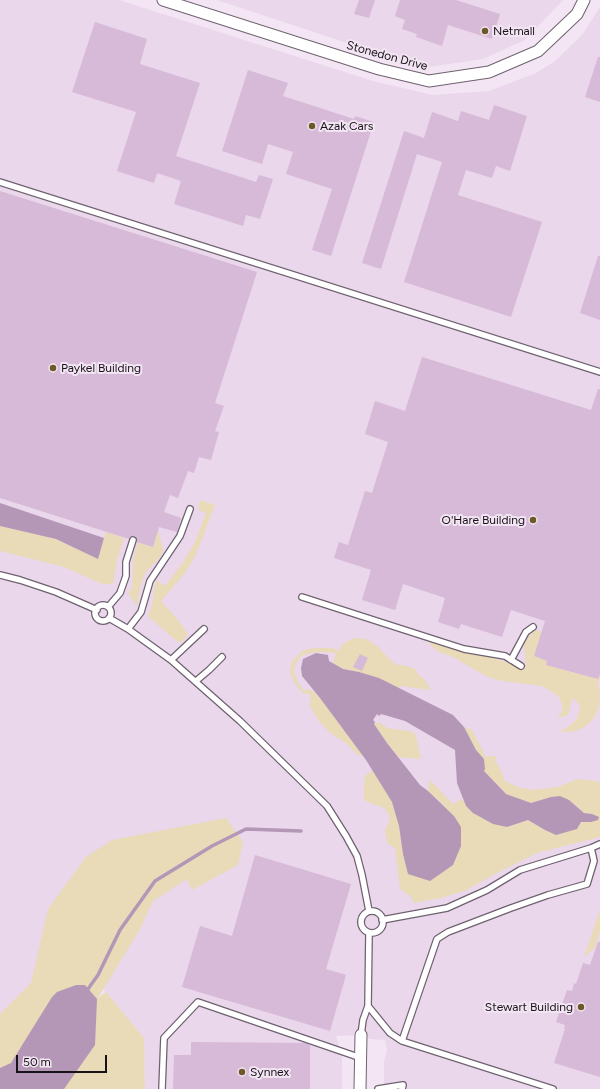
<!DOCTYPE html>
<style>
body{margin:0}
#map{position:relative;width:600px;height:1089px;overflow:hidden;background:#f3e5f3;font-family:Figtree,sans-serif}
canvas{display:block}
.scale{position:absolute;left:16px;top:1055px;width:91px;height:18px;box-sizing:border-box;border:2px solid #171217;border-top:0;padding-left:5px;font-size:12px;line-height:14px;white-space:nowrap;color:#171217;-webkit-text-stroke:3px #f3e5f3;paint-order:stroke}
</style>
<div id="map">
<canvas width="600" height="1089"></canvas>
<div class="scale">50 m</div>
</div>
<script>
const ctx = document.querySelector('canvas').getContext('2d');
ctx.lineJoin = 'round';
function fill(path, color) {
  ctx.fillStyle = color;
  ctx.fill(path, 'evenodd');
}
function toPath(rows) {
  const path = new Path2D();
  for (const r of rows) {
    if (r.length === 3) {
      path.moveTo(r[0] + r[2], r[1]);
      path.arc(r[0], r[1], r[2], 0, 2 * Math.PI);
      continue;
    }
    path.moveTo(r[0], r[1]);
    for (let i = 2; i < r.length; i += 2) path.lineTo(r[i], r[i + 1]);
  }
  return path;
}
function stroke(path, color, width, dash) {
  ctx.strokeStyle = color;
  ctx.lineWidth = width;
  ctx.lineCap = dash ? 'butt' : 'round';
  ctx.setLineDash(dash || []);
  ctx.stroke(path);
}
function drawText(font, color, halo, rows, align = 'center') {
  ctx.font = font + ' Figtree,sans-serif';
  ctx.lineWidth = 4;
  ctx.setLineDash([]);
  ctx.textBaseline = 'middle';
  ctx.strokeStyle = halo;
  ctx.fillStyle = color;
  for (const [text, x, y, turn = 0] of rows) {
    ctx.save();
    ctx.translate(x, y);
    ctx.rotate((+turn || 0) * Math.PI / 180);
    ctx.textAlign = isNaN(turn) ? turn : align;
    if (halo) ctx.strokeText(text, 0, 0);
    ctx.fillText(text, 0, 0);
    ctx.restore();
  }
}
const built = toPath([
 [0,0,119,0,373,81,433,95,489,91,536,73,555,61,582,35,600,7,600,1089,384,1089,384,1061,387,1051,385,1040,370,1039,361,1035,336,1036,342,1058,342,1089,145,1089,144,1038,85,968,0,1068],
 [217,0,563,0,525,40,483,59,429,67,383,55]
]);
const green = toPath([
 [200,500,215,505,195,557,185,573,161,601,178,620,188,634,181,643,173,638,148,616,152,605,156,580,165,586,184,561,195,542,206,513,198,510],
 [0,526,56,539,98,559,106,532,124,538,117,560,113,584,102,584,64,567,0,551],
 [158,530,163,549,161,556,145,573,140,587,137,606,128,593,132,588,133,560,138,542,153,547],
 [535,630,542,632,534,656,547,661,546,665,598,679,600,674,600,679,598,680,600,696,599,707,594,718,586,726,576,731,563,732,560,731,567,728,577,719,580,706,576,700,572,699,568,715,558,718,562,711,562,704,559,697,551,691,541,686,502,681,488,677,468,666,453,657,439,652,432,647,428,640,503,661,524,669,526,665,524,644,530,635],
 [354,638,366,639,376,645,391,661,397,665,401,665,414,668,419,675,426,681,431,691,424,689,401,686,398,688,379,678,359,672,343,669,333,663,336,653,323,652,310,653,301,656,296,663,295,667,294,672,299,684,304,691,308,689,314,692,320,698,363,756,358,755,346,743,330,733,318,720,310,706,310,697,311,695,301,692,294,682,290,672,292,661,300,653,304,650,315,648,333,648,336,650,337,652,344,643],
 [375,722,377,723,380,723,387,728,410,731,415,734,417,740,421,759,399,757,387,743,374,724],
 [464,727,472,730,486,757,493,756,497,756,495,761,498,765,505,781,518,787,532,790,558,787,577,779,597,781,600,783,600,837,537,853,493,875,467,890,441,898,414,903,410,896,400,889,395,848,387,843,385,831,390,819,389,814,383,807,375,805,364,800,364,786,365,776,373,770,392,802,399,826,403,854,443,804,428,791,429,784,430,780,453,804,461,799,483,818,507,827,528,820,545,830,556,835,580,822,591,822,592,814,584,813,569,800,551,797,531,803,506,794,484,771,484,759,476,750],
 [226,818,243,842,238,865,192,890,187,879,153,901,140,929,98,998,106,992,144,1038,145,1089,0,1089,0,1014,31,983,48,909,86,857,112,840],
 [600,910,600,930,595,948,584,957]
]);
const water = toPath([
 [0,503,104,538,98,559,56,539,0,526],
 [316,653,328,655,329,661,343,669,359,672,379,678,453,715,464,727,476,750,484,759,485,769,484,771,506,794,531,803,551,797,560,796,569,800,584,813,592,814,599,817,598,820,591,822,581,822,577,829,556,835,545,830,528,820,507,827,493,824,473,813,466,806,457,783,455,750,405,721,381,714,379,716,377,714,373,720,375,722,374,724,387,743,420,785,428,791,454,816,461,827,461,846,453,865,430,881,408,874,403,854,399,826,392,802,366,760,320,698,302,676,301,668,303,659],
 [76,985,85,985,97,999,95,1045,64,1089,0,1089,0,1068,11,1063,52,997,57,992]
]);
const stream = toPath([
 [88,989,98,975,120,930,155,881,212,846,246,829,301,831]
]);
const building = toPath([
 [359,0,375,0,369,18,354,14],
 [400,0,456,0,500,14,492,39,448,25,442,46,416,37,417,34,402,29,405,20,395,16],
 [95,22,147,39,140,64,200,83,176,156,256,182,259,175,273,179,260,219,246,215,243,226,174,204,181,181,157,173,154,183,117,171,136,112,72,92],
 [598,57,600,57,600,102,585,97],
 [248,70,288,83,283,96,354,119,355,116,374,122,331,256,312,250,332,189,286,174,293,152,268,144,262,164,222,151],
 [494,105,527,116,510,171,496,166,492,178,466,170,458,195,542,222,511,317,404,282,442,162,417,154,381,269,362,263,404,131,424,138,432,112,458,121,461,111,489,120],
 [0,191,257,272,215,403,224,406,215,431,219,432,211,460,199,457,194,473,188,471,178,498,170,495,164,512,181,518,179,526,177,532,159,527,153,547,137,542,136,537,134,536,130,537,129,539,0,498],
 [598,256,600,256,600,320,580,313],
 [422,357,591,410,598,389,600,389,600,674,598,679,546,665,547,661,534,656,545,621,511,610,502,637,461,624,459,629,438,622,445,598,403,584,395,610,362,600,371,570,334,558,339,542,348,545,365,491,372,493,388,442,365,434,375,401,405,411],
 [360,654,368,658,362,671,353,667],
 [255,855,351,884,326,969,346,975,330,1031,182,987,200,926,232,936],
 [598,942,600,942,600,1077,554,1063,565,1029,564,1029,565,1025,556,1022,567,990,572,991,574,983,576,984,583,963,590,965],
 [191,1042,305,1043,310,1045,310,1089,173,1089,174,1055,191,1055]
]);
const lane = toPath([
 [0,182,600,372],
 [0,575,20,580,56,592,97,610],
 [302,597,464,649,505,656,521,666],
 [103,613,8],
 [108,607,120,593,126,576,126,562,133,540],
 [109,618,128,629,171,660,240,721,327,806,346,836,357,856,362,875,369,911],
 [128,629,141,612,150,581,180,536,190,509],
 [171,660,204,629],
 [511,660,526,632,533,627],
 [196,681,209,670,222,657],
 [372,922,11],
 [382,920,447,908,487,890,520,870,591,848,600,844],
 [368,1006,390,1033,402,1041,553,1089],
 [361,1035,363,1020,368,1006,369,933],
 [402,1041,437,939,448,932,511,908,548,895,587,884,594,861,591,848],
 [162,1089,164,1038,198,1002,361,1058],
 [378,1089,403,1085,402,1089]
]);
const street = toPath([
 [163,0,379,69,429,81,489,72,538,51,577,14,584,0],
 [360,1089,361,1035]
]);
const markers = [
 [485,31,4,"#6c5928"],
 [312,126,4,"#6c5928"],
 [53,368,4,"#6c5928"],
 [533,520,4,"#6c5928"],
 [581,1007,4,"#6c5928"],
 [242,1072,4,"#6c5928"]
];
const poiNames = [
 ["Netmall",493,31],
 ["Azak Cars",320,126],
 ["Paykel Building",61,368],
 ["O'Hare Building",525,520,"right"],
 ["Stewart Building",573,1007,"right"],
 ["Synnex",250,1072]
];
const streetNames = [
 ["Stonedon Drive",387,56,15]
];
fill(built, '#ead7eb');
fill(green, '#e9dab8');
fill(water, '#b497b6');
stroke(stream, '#b497b6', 3.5);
fill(building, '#d7b9d8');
stroke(lane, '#6e626f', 8);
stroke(street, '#6e626f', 13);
stroke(lane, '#fff', 5.5);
stroke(street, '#fff', 11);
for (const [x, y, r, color] of markers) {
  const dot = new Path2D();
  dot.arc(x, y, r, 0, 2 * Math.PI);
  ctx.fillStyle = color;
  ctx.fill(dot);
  stroke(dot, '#f3e5f3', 1.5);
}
drawText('12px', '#171217', '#f3e5f3', poiNames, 'left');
drawText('12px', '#171217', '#f3e5f3', streetNames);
</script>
